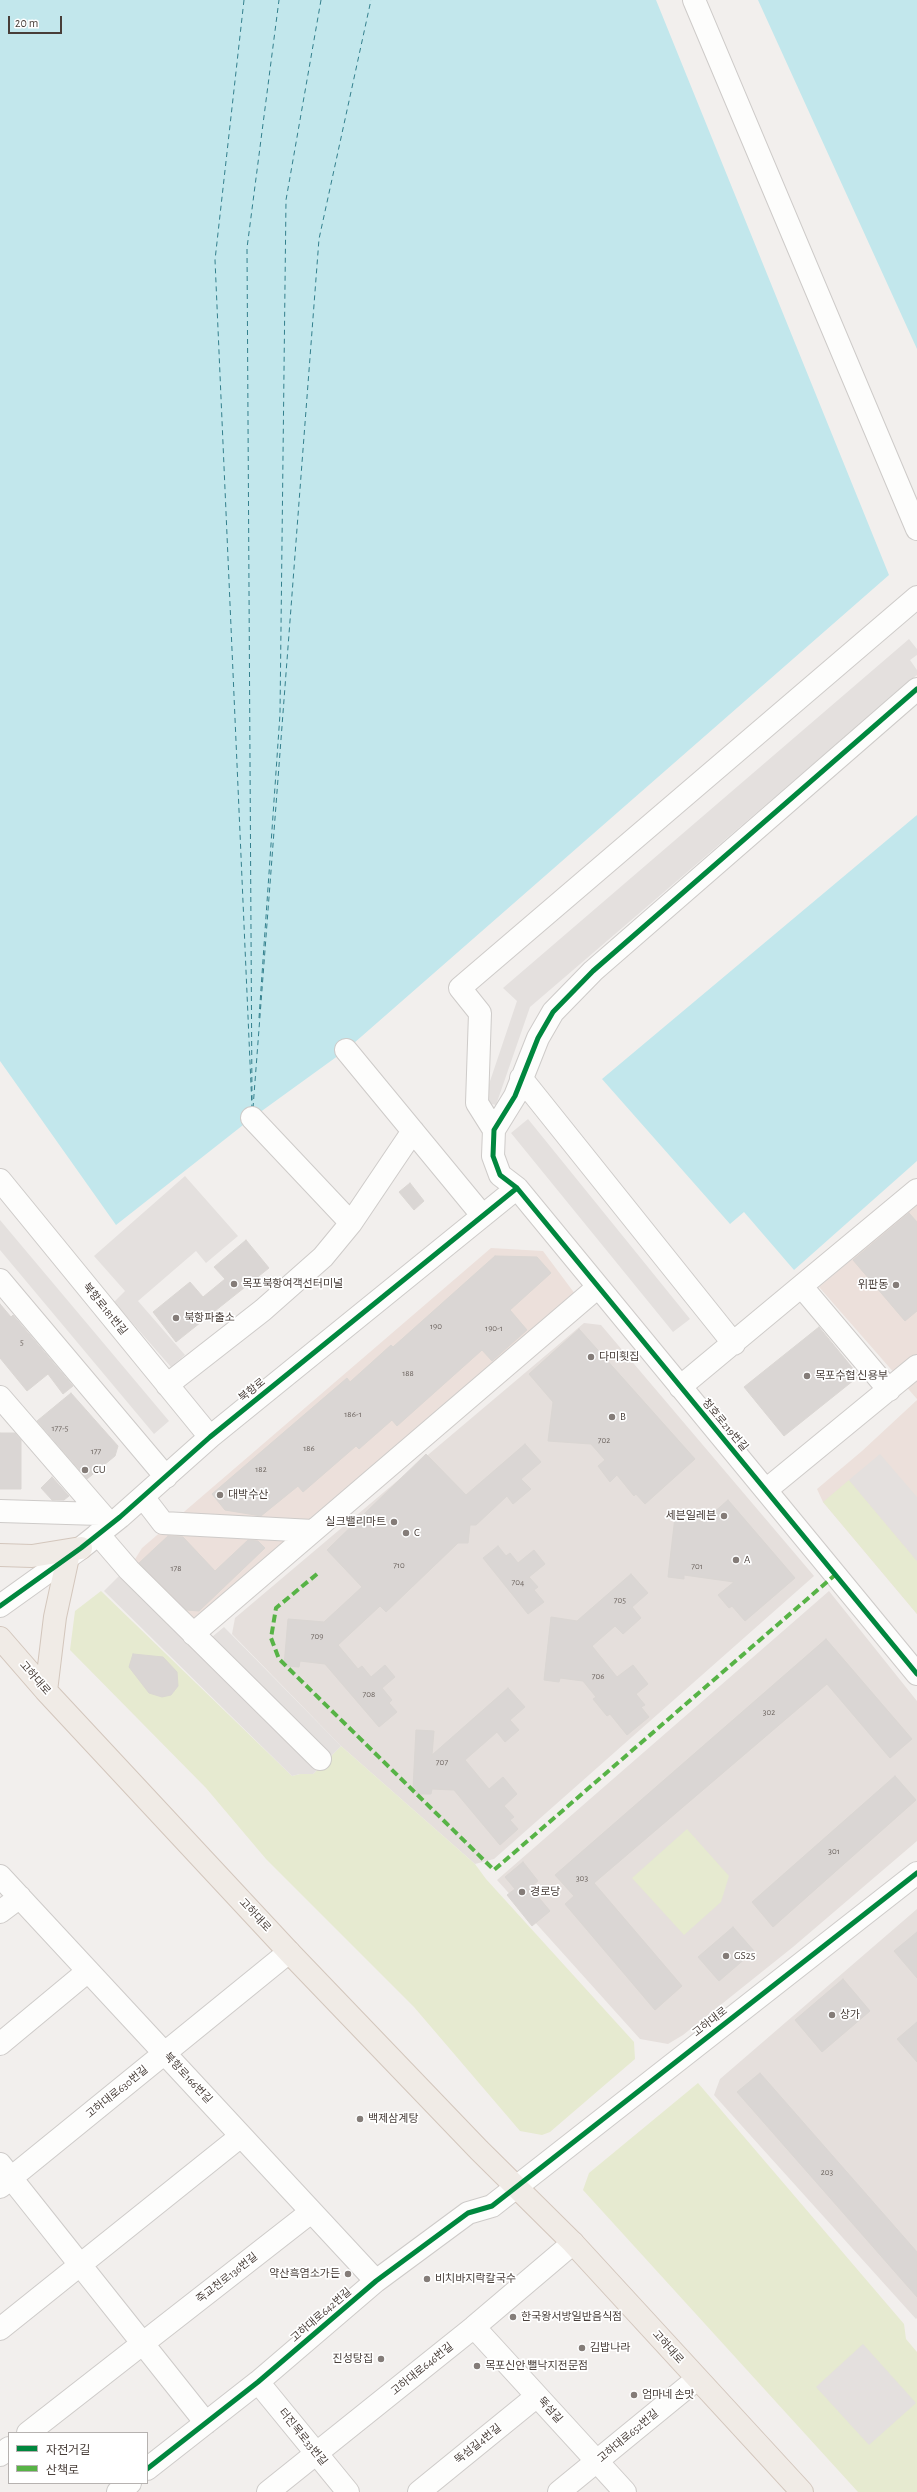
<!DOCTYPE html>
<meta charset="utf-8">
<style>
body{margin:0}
#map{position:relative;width:917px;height:2492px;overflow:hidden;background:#f2efed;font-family:"Alegreya Sans","Noto Sans KR",sans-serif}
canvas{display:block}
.legend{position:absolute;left:8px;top:2432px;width:140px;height:52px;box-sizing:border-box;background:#fff;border:1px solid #b6b2b0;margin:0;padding:5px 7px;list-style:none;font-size:12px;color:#483e39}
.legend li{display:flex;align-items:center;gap:8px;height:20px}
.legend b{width:20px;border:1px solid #b6b2b0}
.scale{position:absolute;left:8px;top:16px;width:54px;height:18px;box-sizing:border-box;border:2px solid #483e39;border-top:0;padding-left:5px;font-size:12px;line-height:14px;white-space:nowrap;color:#483e39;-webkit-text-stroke:3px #fff;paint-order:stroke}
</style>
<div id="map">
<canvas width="917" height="2492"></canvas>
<ul class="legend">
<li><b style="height:5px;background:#00873e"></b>자전거길</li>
<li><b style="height:5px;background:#57b346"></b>산책로</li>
</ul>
<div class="scale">20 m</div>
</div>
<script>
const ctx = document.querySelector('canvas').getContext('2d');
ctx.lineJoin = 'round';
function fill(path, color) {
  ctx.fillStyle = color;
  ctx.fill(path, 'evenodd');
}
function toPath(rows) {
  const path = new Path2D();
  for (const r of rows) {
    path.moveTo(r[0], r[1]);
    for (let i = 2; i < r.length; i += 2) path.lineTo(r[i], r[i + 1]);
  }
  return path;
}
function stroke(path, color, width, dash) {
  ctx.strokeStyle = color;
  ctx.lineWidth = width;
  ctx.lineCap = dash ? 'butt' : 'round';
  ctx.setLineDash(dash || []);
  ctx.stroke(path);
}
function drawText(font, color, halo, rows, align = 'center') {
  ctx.font = font + ' "Alegreya Sans","Noto Sans KR",sans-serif';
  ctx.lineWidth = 3.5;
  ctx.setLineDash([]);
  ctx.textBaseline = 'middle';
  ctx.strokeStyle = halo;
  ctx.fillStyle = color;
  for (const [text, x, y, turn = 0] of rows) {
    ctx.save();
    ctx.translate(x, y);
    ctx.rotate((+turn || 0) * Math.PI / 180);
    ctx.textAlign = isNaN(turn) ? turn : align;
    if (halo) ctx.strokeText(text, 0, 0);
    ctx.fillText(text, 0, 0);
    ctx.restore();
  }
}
const residential = toPath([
 [584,1323,601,1325,814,1576,494,1859,475,1864,341,1746,232,1634,235,1618],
 [829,1591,917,1701,917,1841,793,1947,683,2035,668,2044,640,2039,497,1880],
 [917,1909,917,2318,916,2319,714,2095,720,2079]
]);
const commercial = toPath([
 [917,1204,917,1399,819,1287],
 [491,1248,543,1251,587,1310,206,1635,132,1564,142,1548],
 [917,1400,917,1614,823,1502,817,1489,862,1451]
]);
const green = toPath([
 [849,1480,917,1561,917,1614,823,1502],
 [101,1591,292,1776,300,1774,313,1774,341,1746,475,1864,486,1879,634,2042,635,2059,550,2132,542,2135,520,2131,414,2007,266,1859,206,1788,70,1650,75,1611],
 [687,1829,729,1876,721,1902,684,1935,632,1878],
 [698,2083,904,2324,906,2339,917,2352,917,2492,858,2492,583,2190,589,2173]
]);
const parking = toPath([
 [909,639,917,649,917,655,910,660,917,670,917,675,530,1007,496,1105,483,1102,517,1001,503,988],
 [528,1119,690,1319,673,1332,511,1133],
 [185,1176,238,1236,206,1263,196,1251,138,1301,185,1355,171,1367,114,1302,125,1291,94,1256],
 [0,1220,169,1421,154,1434,0,1250],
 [880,1454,917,1497,917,1561,849,1480],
 [125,1570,206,1642,224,1627,341,1746,313,1774,300,1774,292,1776,104,1591],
 [863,2344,916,2403,869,2445,816,2387]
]);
const water = toPath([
 [0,0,656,0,889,575,346,1050,252,1118,116,1225,0,1061],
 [758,0,917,0,917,349],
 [917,815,917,1161,794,1270,744,1212,730,1224,602,1079]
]);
const ferry = toPath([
 [244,0,215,260,252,1108],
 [259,1018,280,714,286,200,321,0],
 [252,1100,247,248,279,0],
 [253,1108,319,239,371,0]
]);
const building = toPath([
 [410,1183,424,1201,414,1210,399,1192,410,1183],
 [909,1213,917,1222,917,1311,905,1321,853,1260,909,1213],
 [246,1240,269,1268,176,1342,153,1312,190,1282,203,1297,225,1279,214,1267,246,1240],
 [495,1256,537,1257,551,1273,510,1310,527,1330,492,1361,482,1350,397,1426,392,1420,359,1449,356,1446,303,1492,298,1486,261,1516,225,1510,212,1494,347,1378,350,1382,391,1345,393,1347,495,1256],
 [0,1304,11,1317,13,1315,73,1386,63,1394,48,1374,27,1391,0,1358,0,1304],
 [819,1327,859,1376,784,1436,744,1387,819,1327],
 [579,1329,695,1459,645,1504,636,1494,634,1496,617,1475,610,1482,598,1466,605,1460,591,1444,548,1441,553,1402,529,1374,579,1329],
 [71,1393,118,1446,115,1456,87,1479,37,1421,71,1393],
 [0,1433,15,1433,21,1440,21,1489,0,1489,0,1433],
 [525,1444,541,1462,521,1479,531,1489,513,1504,507,1496,476,1525,470,1525,468,1543,458,1543,386,1612,380,1606,338,1645,358,1669,362,1666,371,1677,385,1665,395,1677,382,1688,392,1700,389,1703,397,1712,379,1727,325,1664,300,1661,299,1667,284,1666,288,1619,324,1622,362,1587,327,1550,426,1454,466,1495,525,1444],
 [52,1477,69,1496,64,1500,52,1500,41,1488,52,1477],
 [728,1500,795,1578,745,1621,732,1606,729,1608,718,1595,734,1582,684,1575,684,1579,668,1577,675,1517,704,1521,728,1500],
 [168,1536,183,1537,215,1571,248,1540,258,1541,265,1548,199,1611,187,1610,139,1563,168,1536],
 [498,1546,506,1556,510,1553,518,1563,534,1550,545,1564,529,1577,538,1587,534,1590,544,1602,528,1614,483,1558,498,1546],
 [631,1574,648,1593,632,1607,641,1618,623,1634,615,1626,592,1646,617,1677,633,1665,648,1684,636,1694,645,1705,641,1707,649,1717,627,1735,610,1714,607,1716,593,1699,596,1697,583,1681,560,1678,559,1682,544,1680,551,1617,577,1621,631,1574],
 [826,1639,912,1739,890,1758,827,1684,594,1883,682,1986,655,2010,565,1904,574,1896,555,1875,826,1639],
 [133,1654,163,1657,177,1672,178,1686,171,1695,162,1697,149,1693,129,1667,133,1654],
 [508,1688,525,1707,510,1720,519,1730,505,1742,497,1732,465,1760,489,1789,503,1777,517,1794,504,1806,514,1817,510,1820,518,1829,500,1845,454,1790,432,1789,431,1794,416,1794,416,1789,413,1789,416,1730,434,1731,432,1755,508,1688],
 [895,1776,916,1800,773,1927,752,1902,895,1776],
 [523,1862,538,1881,530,1887,550,1911,532,1926,507,1895,515,1889,505,1877,523,1862],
 [733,1927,754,1951,719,1981,698,1957,733,1927],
 [917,1932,917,1978,894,1951,917,1932],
 [843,1979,870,2011,822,2052,795,2020,843,1979],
 [917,2022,917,2062,897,2039,917,2022],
 [760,2073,917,2252,917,2297,737,2092,760,2073]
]);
const minor = toPath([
 [694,0,917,529],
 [917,689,593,971,553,1012,538,1038,515,1096,494,1130,493,1156,500,1175,517,1188,917,1674],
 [346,1050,482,1215],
 [521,1078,734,1344],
 [252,1118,351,1223],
 [494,1130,477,1103,480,1013,460,988,917,597],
 [0,1180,210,1437],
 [0,1280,166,1477],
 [802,1287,889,1390],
 [167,1385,263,1310,323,1257,351,1223,413,1131],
 [680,1387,917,1190],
 [0,1397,110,1524],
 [766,1490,917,1366],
 [143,1497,163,1523,313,1531],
 [0,1511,100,1514],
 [98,1534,129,1570,320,1759],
 [0,1606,81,1548,120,1517,210,1437,517,1188],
 [193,1634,598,1287],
 [0,1876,376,2281],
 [0,1912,20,1897],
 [0,2044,88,1971],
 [0,2164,206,2423],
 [0,2187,289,1952],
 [474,2327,625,2492],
 [0,2329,241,2136],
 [258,2382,348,2492],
 [28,2433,311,2212],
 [0,2455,9,2448],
 [147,2469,258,2382,376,2281,468,2213,492,2206,917,1873],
 [118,2492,130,2483],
 [268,2492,474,2327,573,2243],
 [419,2492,537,2396],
 [559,2492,697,2379]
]);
const major = toPath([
 [0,1555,32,1556,81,1548],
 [0,1638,46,1691,289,1952,479,2150,573,2243,802,2492],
 [46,1691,55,1617,68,1557]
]);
const quiet = toPath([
 [317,1574,276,1608,271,1638,279,1659,494,1870,835,1575]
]);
const cycleway = toPath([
 [917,689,593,971,553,1012,538,1038,515,1096,494,1130,493,1156,500,1175,517,1188,917,1674],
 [0,1606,81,1548,120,1517,210,1437,517,1188],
 [147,2469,258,2382,376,2281,468,2213,492,2206,917,1873]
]);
const markers = [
 [234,1284,4,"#847c78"],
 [896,1285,4,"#847c78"],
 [176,1318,4,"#847c78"],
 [591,1357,4,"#847c78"],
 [807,1376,4,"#847c78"],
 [612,1417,4,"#847c78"],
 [85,1470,4,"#847c78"],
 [220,1495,4,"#847c78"],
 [724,1516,4,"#847c78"],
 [394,1522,4,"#847c78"],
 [406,1533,4,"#847c78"],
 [736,1560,4,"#847c78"],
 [522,1892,4,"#847c78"],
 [726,1956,4,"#847c78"],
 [832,2015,4,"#847c78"],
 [360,2119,4,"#847c78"],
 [348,2274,4,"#847c78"],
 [427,2279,4,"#847c78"],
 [513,2317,4,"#847c78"],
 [582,2348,4,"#847c78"],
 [381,2359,4,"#847c78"],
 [477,2366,4,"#847c78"],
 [634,2395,4,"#847c78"]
];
const numberNames = [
 ["190",436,1326],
 ["190-1",494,1328],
 ["5",22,1342],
 ["188",408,1373],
 ["186-1",353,1414],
 ["177-5",60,1428],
 ["702",604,1440],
 ["186",309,1448],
 ["177",96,1451],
 ["182",261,1469],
 ["710",399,1565],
 ["701",697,1566],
 ["178",176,1568],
 ["704",518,1582],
 ["705",620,1600],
 ["709",317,1636],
 ["706",598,1676],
 ["708",369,1694],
 ["302",769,1712],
 ["707",442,1762],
 ["301",834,1851],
 ["303",582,1878],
 ["203",827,2172]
];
const poiNames = [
 ["목포북항여객선터미널",242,1284],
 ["위판동",888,1285,"right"],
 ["북항파출소",184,1318],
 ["다미횟집",599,1357],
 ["목포수협 신용부",815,1376],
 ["B",620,1417],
 ["CU",93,1470],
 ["대박수산",228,1495],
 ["세븐일레븐",716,1516,"right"],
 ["실크밸리마트",386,1522,"right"],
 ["C",414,1533],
 ["A",744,1560],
 ["경로당",530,1892],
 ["GS25",734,1956],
 ["상가",840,2015],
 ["백제삼계탕",368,2119],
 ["약산흑염소가든",340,2274,"right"],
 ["비치바지락칼국수",435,2279],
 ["한국왕서방일반음식점",521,2317],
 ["김밥나라",590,2348],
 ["진성탕집",373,2359,"right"],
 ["목포신안 뻘낙지전문점",485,2366],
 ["엄마네 손맛",642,2395]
];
const streetNames = [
 ["북항로181번길",105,1309,51],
 ["북항로",252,1390,-39],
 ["청호로219번길",725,1425,50],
 ["고하대로",35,1678,49],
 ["고하대로",255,1915,47],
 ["고하대로",710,2022,-38],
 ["북항로166번길",188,2078,47],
 ["고하대로630번길",117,2092,-39],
 ["죽교천로136번길",227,2278,-38],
 ["고하대로642번길",321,2315,-41],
 ["고하대로",668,2347,48],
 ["고하대로646번길",422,2369,-39],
 ["뚝섬길",550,2410,48],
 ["고하대로652번길",628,2436,-40],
 ["터진목로33번길",303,2437,51],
 ["뚝섬길4번길",478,2444,-39]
];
fill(residential, '#e5dfdc');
fill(commercial, '#ece0db');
fill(green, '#e6ead0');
fill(parking, '#e4e0de');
fill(water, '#c2e7ec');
stroke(ferry, '#33808d', 1, [5, 4]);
fill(building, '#dad6d4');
stroke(building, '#dad6d3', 1);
stroke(minor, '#cecbc9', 24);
stroke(major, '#d3c6bc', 24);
stroke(minor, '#fdfdfc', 22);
stroke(major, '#f0ebe6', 22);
stroke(quiet, '#57b346', 4, [8, 4]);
stroke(cycleway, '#00873e', 5);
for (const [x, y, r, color] of markers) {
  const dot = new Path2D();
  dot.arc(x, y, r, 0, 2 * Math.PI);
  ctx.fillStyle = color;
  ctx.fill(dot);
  stroke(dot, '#fff', 1.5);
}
drawText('9px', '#6e6661', null, numberNames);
drawText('11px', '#483e39', '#fff', poiNames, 'left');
drawText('11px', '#483e39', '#fff', streetNames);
</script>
